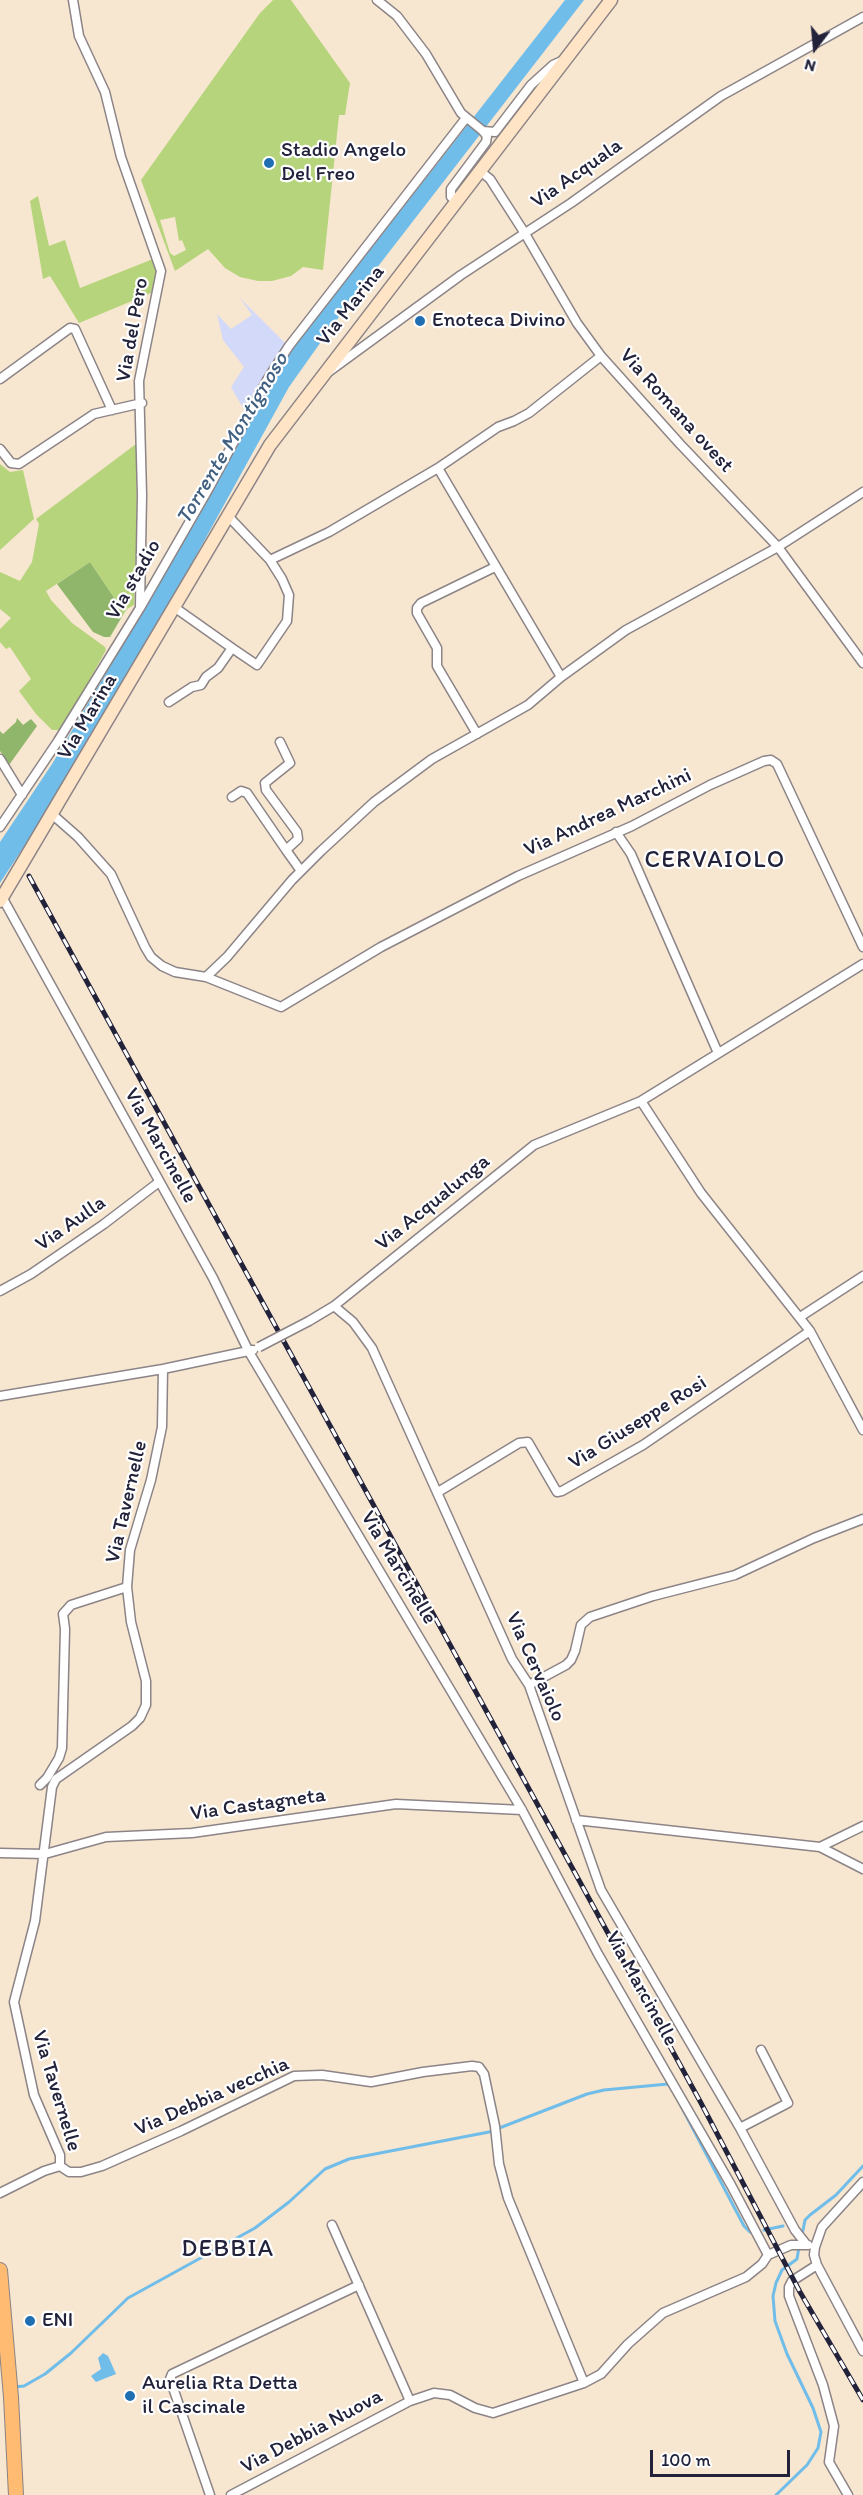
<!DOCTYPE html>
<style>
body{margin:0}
#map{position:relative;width:863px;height:2495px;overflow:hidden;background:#f7e6d0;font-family:Itim,sans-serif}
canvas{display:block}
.north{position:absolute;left:785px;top:18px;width:60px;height:60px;-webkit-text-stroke:4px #fff;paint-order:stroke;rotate:196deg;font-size:16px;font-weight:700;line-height:24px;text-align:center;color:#22223b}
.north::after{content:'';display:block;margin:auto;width:21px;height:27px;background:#22223b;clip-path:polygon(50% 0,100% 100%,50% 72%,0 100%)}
.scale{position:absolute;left:650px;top:2450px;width:140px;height:27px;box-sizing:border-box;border:3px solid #22223b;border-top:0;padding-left:8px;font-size:18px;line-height:21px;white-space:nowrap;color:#22223b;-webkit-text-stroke:4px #fff;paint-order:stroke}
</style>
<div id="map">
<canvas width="863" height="2495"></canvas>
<div class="north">N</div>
<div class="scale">100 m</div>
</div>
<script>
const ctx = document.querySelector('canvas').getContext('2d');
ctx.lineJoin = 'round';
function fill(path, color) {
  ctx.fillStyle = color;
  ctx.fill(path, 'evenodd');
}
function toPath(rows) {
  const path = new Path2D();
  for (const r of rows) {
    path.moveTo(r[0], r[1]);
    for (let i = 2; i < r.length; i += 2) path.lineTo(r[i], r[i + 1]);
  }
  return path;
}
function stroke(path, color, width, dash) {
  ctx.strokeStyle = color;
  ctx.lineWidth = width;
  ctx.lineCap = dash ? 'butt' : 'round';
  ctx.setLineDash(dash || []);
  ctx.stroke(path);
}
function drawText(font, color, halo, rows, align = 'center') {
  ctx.font = font + ' Itim,sans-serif';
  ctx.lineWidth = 4.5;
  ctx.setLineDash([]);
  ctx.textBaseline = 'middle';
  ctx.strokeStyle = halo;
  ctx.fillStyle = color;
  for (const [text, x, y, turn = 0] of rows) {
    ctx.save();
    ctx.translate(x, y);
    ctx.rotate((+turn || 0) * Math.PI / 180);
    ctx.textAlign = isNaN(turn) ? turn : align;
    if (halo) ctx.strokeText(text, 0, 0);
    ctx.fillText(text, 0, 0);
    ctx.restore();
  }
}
const built = toPath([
 [240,298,286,344,246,413,231,387,244,367,223,340,217,314,231,329,252,315]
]);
const green = toPath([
 [273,0,291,0,350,83,345,115,339,115,323,270,303,267,291,276,272,281,258,281,240,277,225,268,208,249,175,271,141,180,260,13],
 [175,217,179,241,182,240,186,250,174,256,170,253,160,220],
 [38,196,49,246,65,240,80,288,153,259,157,270,151,293,79,323,50,276,43,279,30,201],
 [136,444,137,531,134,605,127,609,123,615,117,602,90,562,46,591,51,600,72,623,105,647,106,650,69,717,59,730,52,730,36,714,19,691,31,679,10,647,6,649,0,642,0,629,11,618,0,609,0,572,20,581,32,562,39,524,36,519],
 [0,464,10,472,23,470,34,519,0,550]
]);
const forest = toPath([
 [90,562,117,602,123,615,110,637,104,637,93,632,57,584],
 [17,718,23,725,31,719,37,726,9,765,0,751,0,731,3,734,16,722]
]);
const water = toPath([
 [565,0,584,0,335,322,289,387,176,592,46,813,0,883,0,842,52,764,133,628,277,372,291,351],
 [103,2353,108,2356,116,2374,96,2382,91,2376,101,2369,98,2358]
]);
const stream = toPath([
 [681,2106,744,2226,750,2232],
 [764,2230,783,2226],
 [802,2235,805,2220,810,2215,836,2195,863,2166],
 [14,2387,24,2386,45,2374,71,2353,128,2298,255,2228,289,2202,325,2169,349,2159,489,2132,587,2094,604,2090,668,2084,670,2087],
 [776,2495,807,2465,818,2448,821,2432,813,2408,787,2354,775,2321,773,2296,776,2283,782,2270,797,2259,799,2247]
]);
const street = toPath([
 [73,0,79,36,105,92,121,157,161,271,139,381,142,495,140,606],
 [377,0,397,16,426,54,461,113,483,131],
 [483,131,495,132,531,85,553,65,564,60],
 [480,171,490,179,524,232,577,323,601,356,680,444,778,547,863,663],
 [456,201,451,197,451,189,486,142,487,136,483,131],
 [327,373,461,275,571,203,721,96,863,17],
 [0,379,70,328,75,329,112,410],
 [0,449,11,463,19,464,94,414,142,403],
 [438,468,561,677],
 [270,560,329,532,438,468,498,427,514,421,529,413,601,356],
 [174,607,232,648],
 [169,702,192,687,201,685,206,677,218,668,232,648,257,665,287,621,289,595,282,579,270,560,229,517],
 [477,734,437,666,437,648,417,613,417,608,421,603,495,567],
 [280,742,290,763,265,783,266,790,297,832,298,839,286,850,301,871],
 [0,759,22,795],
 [232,797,241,791,247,793,286,850],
 [53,815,78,837,111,874,145,947,151,957,162,966,175,972,206,977,281,1007,381,947,518,876,632,826,710,785,764,761,771,760,777,764,863,947],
 [0,827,58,741,140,608,209,488,267,380,289,346,466,118],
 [616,832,631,854,718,1053],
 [2,897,213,1278,249,1352,522,1810,598,1954,731,2185,768,2255],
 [206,977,227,957,292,880,321,851,374,802,432,759,528,705,561,677,626,630,778,547,863,492],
 [641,1101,701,1193,810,1331,863,1430],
 [0,1291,31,1274,104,1224,159,1182],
 [334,1306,353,1322,372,1348,512,1659,529,1685,601,1890,740,2128,795,2230,806,2244],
 [800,1317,863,1276],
 [309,1321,334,1306,534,1145,641,1101,863,964],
 [0,1396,163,1369,253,1350],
 [438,1492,519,1443,528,1442,557,1492,562,1491,643,1445,810,1331],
 [529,1685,566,1665,571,1660,575,1651,581,1625,590,1617,653,1596,735,1575,814,1538,863,1519],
 [40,1785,47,1778,59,1758,62,1748,65,1629,63,1614,71,1605,127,1587],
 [576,1820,820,1847,863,1869],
 [820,1847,863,1826],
 [0,1853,45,1854,106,1837,192,1833,396,1804,522,1810],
 [740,2128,788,2103,761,2050],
 [60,2166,69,2172,81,2172,102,2166,181,2131,294,2076,322,2075,371,2082,423,2072,472,2066,479,2067,484,2074,495,2126,499,2164,508,2198,584,2383],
 [863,2182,822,2227,815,2247,814,2255,817,2265,863,2351],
 [0,2193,44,2171,60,2166,60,2155,34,2095,14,2002,35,1921,52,1787,56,1779,132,1726,140,1718,146,1705,146,1681,131,1622,127,1587,130,1550,151,1480,162,1427,163,1369],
 [332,2225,410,2401],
 [768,2255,791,2245,808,2245],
 [817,2265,792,2281,789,2287,789,2296,823,2385,834,2426,829,2462,848,2495],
 [210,2495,170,2379,172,2374,359,2285],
 [231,2495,410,2401,434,2393,450,2395,475,2408,493,2413,584,2383,601,2374,628,2344,663,2313,746,2277,762,2264,768,2255]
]);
const secondary = toPath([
 [0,901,270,445,611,0]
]);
const primary = toPath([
 [0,2270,11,2397,16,2495]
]);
const rail = toPath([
 [29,876,701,2103,800,2292,863,2400]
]);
const streetBridge = toPath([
 [259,1347,309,1321]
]);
const markers = [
 [269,163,6,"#1f6fb2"],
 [420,321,6,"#1f6fb2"],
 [30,2321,6,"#1f6fb2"],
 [130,2396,6,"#1f6fb2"]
];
const poiNames = [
 ["Stadio Angelo",281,151],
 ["Del Freo",281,175],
 ["Enoteca Divino",432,321],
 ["ENI",42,2321],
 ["Aurelia Rta Detta",142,2384],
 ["il Cascinale",142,2408]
];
const streetNames = [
 ["Via Acquala",577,174,-35],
 ["Via Marina",351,306,-52],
 ["Via del Pero",133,330,-80],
 ["Via Romana ovest",676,411,48],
 ["Via stadio",134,580,-60],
 ["Via Marina",88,717,-59],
 ["Via Andrea Marchini",608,813,-25],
 ["Via Marcinelle",160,1146,61],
 ["Via Acqualunga",433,1203,-39],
 ["Via Aulla",71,1224,-35],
 ["Via Giuseppe Rosi",638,1423,-32],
 ["Via Tavernelle",127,1502,-77],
 ["Via Marcinelle",398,1568,59],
 ["Via Cervaiolo",535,1667,66],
 ["Via Castagneta",258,1805,-8],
 ["Via Marcinelle",641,1989,61],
 ["Via Tavernelle",56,2091,73],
 ["Via Debbia vecchia",212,2097,-24],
 ["Via Debbia Nuova",312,2432,-28]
];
const waterNames = [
 ["Torrente Montignoso",233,439,-59]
];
const quarterNames = [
 ["CERVAIOLO",715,861],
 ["DEBBIA",228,2250]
];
fill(built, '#d3d9f9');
fill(green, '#b6d47b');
fill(forest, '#90b66b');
fill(water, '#70bdea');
stroke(stream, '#70bdea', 3);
stroke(street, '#8c8486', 11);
stroke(secondary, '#8c8486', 15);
stroke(primary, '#8c8486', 16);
stroke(street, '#fff', 8);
stroke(secondary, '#ffe4c6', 12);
stroke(primary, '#febb71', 14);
stroke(rail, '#22223b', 5);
stroke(rail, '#fff', 3, [9]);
stroke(streetBridge, '#8c8486', 11, []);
stroke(streetBridge, '#fff', 8);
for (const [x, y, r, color] of markers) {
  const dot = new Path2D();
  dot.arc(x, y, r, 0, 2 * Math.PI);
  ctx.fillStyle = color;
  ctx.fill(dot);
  stroke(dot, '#fff', 2);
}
drawText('21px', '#22223b', '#fff', poiNames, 'left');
drawText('21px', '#22223b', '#fff', streetNames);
drawText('italic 22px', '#416081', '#fff', waterNames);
ctx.letterSpacing = '1.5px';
drawText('24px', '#22223b', '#fff', quarterNames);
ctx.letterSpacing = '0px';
</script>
